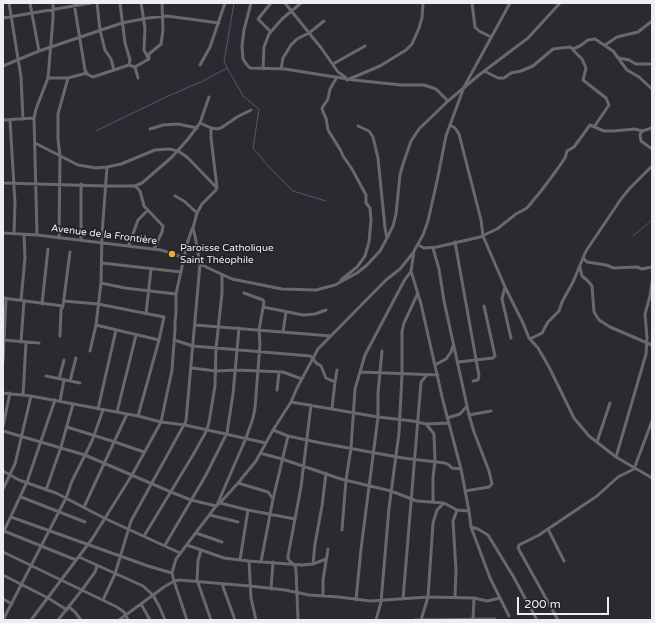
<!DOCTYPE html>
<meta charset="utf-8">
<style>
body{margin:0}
#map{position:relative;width:655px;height:623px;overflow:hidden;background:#2a2a30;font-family:"Varela Round",sans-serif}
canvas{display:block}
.frame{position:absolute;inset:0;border:4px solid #eeeef2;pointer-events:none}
.scale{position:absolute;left:517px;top:597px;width:92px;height:18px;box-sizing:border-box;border:2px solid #eeeef2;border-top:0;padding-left:5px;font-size:12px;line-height:14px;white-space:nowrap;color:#eeeef2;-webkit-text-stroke:3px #212126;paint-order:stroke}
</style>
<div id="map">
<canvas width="655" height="623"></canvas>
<div class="frame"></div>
<div class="scale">200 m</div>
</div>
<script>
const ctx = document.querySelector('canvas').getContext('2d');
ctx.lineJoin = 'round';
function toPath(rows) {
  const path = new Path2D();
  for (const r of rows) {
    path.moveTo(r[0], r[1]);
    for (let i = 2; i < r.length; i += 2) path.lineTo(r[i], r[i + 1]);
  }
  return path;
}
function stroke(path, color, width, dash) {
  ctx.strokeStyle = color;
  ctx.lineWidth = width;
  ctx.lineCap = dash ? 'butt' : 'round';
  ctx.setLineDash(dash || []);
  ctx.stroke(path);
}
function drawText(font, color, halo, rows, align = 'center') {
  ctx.font = font + ' "Varela Round",sans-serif';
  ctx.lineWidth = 3.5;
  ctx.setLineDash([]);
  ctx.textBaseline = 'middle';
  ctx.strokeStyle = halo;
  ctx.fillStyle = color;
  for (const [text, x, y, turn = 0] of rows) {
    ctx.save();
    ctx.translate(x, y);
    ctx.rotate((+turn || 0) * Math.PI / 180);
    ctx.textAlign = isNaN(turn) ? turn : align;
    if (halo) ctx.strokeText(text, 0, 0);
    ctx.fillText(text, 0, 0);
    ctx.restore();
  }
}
const stream = toPath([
 [234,3,224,62,243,96,259,109,253,148,270,168,293,191,326,201],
 [96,131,166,97,203,81,227,68],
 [633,236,652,220]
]);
const minor = toPath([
 [9,3,21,77,23,119],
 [30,3,39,51],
 [74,3,85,70,87,74,93,77,129,65],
 [97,3,100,30,105,50,111,59,114,70],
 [120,3,125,43,130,60,129,65,135,67,138,78],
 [141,3,145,28,144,50,148,58],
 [251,3,244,30,242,46,243,59,247,65,250,68,285,69,354,80,401,85,424,85,436,89,448,101],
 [285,3,322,49,338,72,345,77,346,79],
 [472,3,475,27,479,31,491,37],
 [3,18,91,3],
 [270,31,258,19,271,3],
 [605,45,617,37,638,32,652,21],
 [573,50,582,59,586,68,583,80,606,98,609,105,594,127],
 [619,58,629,60,636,64,652,64],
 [333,64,365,46],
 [200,65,210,47,225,3],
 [3,66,39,51,122,23,148,18,167,16,219,23],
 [135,67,149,59,149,54,161,44,163,30,162,3],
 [263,69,264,47,269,34,282,19,301,3],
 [281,69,283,58,291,45,297,39,309,33,324,21],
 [484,71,498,78,504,78,511,73,521,71,533,66,553,49,570,47,573,49,580,46,588,40,595,39,613,51,627,70,639,77,652,89],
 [337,77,330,89,328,99,322,108,323,112,326,118,328,130,341,151,343,156,352,169,366,195,366,203,370,208,371,220,369,242,365,256,357,267,341,280],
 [48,78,68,78,87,73],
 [347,80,380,66,406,50,412,44,419,28,422,18,423,3],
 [3,120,34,118],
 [10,120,15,203,14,234],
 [200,123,211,128,217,129,221,128,237,117,251,110],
 [450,125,455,128,459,134,481,220,483,236,505,287,523,323,529,338,538,348,549,367,574,418,589,436,616,457,652,478],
 [358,126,369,131,373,137,378,158,385,228,387,238],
 [652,128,642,131,640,135,641,141,652,149],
 [150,129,163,125,178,124,197,128],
 [35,143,78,165,96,168,107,167,121,164,155,150,169,149,178,151,187,157,217,188],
 [3,183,106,186,135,186,142,183,172,157,188,139,200,123,209,97],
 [81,184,81,240],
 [135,186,140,191,144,206,163,226,162,232,154,249],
 [175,196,184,201,197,213],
 [3,233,37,235,161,250,191,260,232,279,282,289,316,290,335,285,357,273,367,265,380,251,387,238,393,226,396,214,400,175,403,164,411,141,419,129,448,101,479,75,528,38,560,3],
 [37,235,34,118,36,109,48,78,53,19,53,3],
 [59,238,60,157,58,139,58,114,68,78],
 [455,242,479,376,478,380,473,381],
 [129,245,138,220,148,210],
 [418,245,424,248,437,247,480,237,497,229,516,214,527,208,541,191,556,171,565,158,567,151,574,147,590,125,604,131,613,131,635,129,642,131],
 [433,248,439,269,444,301,469,415,474,432,489,471,492,484,489,487,465,491],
 [583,258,587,262,606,265,614,268,637,267,642,269,652,267],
 [102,263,181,272],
 [580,267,582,276,588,281,592,286,594,312,599,320,610,327,652,345],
 [411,271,421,304,443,401,461,469,469,511,471,527,490,578,509,616],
 [101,283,125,288,176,294],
 [505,287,502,299,511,338],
 [3,298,63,306],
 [21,300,25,258,24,235],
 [64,301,98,304,164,317,159,340,96,325],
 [42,304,48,249],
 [263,307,303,315,315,314,326,310],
 [146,314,151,269],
 [195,325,331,336],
 [283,332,286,312],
 [60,336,61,310,63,306,70,252],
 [530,339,542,333,548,322,559,311,562,302,573,282,586,251,621,199,630,188,652,166],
 [3,340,39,343],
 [174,340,193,346,310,356,313,358,316,363,321,366,326,378,335,382,337,370],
 [21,342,24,301],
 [90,351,96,325,101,283,102,234,107,167],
 [3,362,6,298],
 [458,362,493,358,495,356,484,306],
 [435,365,446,359,451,352,453,346],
 [192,368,216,371,236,370,283,372,302,379],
 [361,372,438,375],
 [46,376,80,383],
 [59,379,64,360],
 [70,381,76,358],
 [277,390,279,373],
 [3,393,31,396,138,416,161,422,185,425,266,443],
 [23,395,26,343],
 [60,401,64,380],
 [291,402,378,417,413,421,426,424,449,423],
 [332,408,335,382],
 [98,409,116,330],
 [117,412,136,335],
 [469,415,491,411],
 [138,416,159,340],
 [447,418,460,414,467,406],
 [426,424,434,434,435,461,433,477,433,502],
 [3,426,10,393],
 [67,427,115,442,144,452],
 [273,430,288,436,321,443,403,458,445,463,449,465,452,468,461,469],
 [3,431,85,455,171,492,191,500,216,506],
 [597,442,610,403],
 [260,453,282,459,341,479,391,491,417,501,444,503,457,510,469,511],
 [616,457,646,354,647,338,645,314,650,296,652,282],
 [3,471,19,480,56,493,104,518,180,553],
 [238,483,268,492,273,499],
 [3,489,15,464,31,396],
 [46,490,61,447,73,404],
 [21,497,85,522],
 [220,503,248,510,295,519],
 [217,505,246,438,253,418,255,408,260,344,259,330,264,302,263,300,244,293],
 [84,507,127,414],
 [210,515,238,522],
 [11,517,148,566,172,573],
 [471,527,478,529,488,535,513,576,537,620],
 [548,529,564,561],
 [342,530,346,480,351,448,355,389,365,355,404,281,411,271,414,251,423,235,428,221,437,181,446,136,464,87,510,3],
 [4,531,76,560],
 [3,533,27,482,55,400],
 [196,533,222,542],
 [144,536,193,455,207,430,209,422,215,386,216,349,222,293,222,275],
 [165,545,206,475,227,433,233,394,239,328],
 [187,545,224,558,249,561,302,565,313,564,326,559],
 [201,550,198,561,197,580,211,620],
 [3,552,117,607,124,612,128,620],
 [79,557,143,586,153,595,160,608,165,620],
 [240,560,248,510],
 [249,561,251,598,256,620],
 [261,562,273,499,288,436],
 [313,564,315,544,322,506,326,473],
 [3,575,48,598,67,610],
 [222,584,235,620],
 [271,589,273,562],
 [323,596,323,580,328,549],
 [455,597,456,570,453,521,457,510],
 [474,598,487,601,500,598],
 [3,599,12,604],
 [403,599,421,382,426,376],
 [103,600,115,574,131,521,186,421,200,264,195,236,193,228,197,213,202,204,216,190,217,187,211,138,211,128],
 [356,600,361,549,378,417,378,393,382,351],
 [141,604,150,620],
 [69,607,75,612,81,620],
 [3,620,66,498,72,481,92,441,103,410],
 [31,620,92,539,132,475,161,422,172,370,175,330,175,322,176,313,176,294,187,244,192,229],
 [58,620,82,590,95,572,97,566],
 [119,620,164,587,174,581,179,580,250,586,285,590,309,595,339,597,370,601,428,597,474,598,473,620],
 [187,620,174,581,172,573,176,559,216,506,220,503,238,483,256,461,273,430,291,402,297,388,318,349,386,280,400,269,413,253],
 [298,620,296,570,295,566,288,559,288,556,301,487,311,405],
 [376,620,381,602,389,508,399,433,402,374,402,331,404,323,417,295],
 [415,620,495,619,495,620],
 [421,620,428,597,433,523,437,510,444,503],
 [558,620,518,548,519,545,539,535,597,496,618,477,634,469,652,421]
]);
const markers = [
 [172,254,4,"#eca93a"]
];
const streetNames = [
 ["Avenue de la Frontière",104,235,7]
];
const poiNames = [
 ["Paroisse Catholique",180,248],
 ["Saint Théophile",180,260]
];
stroke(stream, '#5a5575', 1);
stroke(minor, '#69696c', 3);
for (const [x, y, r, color] of markers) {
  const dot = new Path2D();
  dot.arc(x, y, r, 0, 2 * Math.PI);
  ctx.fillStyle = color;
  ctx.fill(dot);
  stroke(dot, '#212126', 1.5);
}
drawText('10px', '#eeeef2', '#212126', streetNames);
drawText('10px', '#eeeef2', '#212126', poiNames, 'left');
</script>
